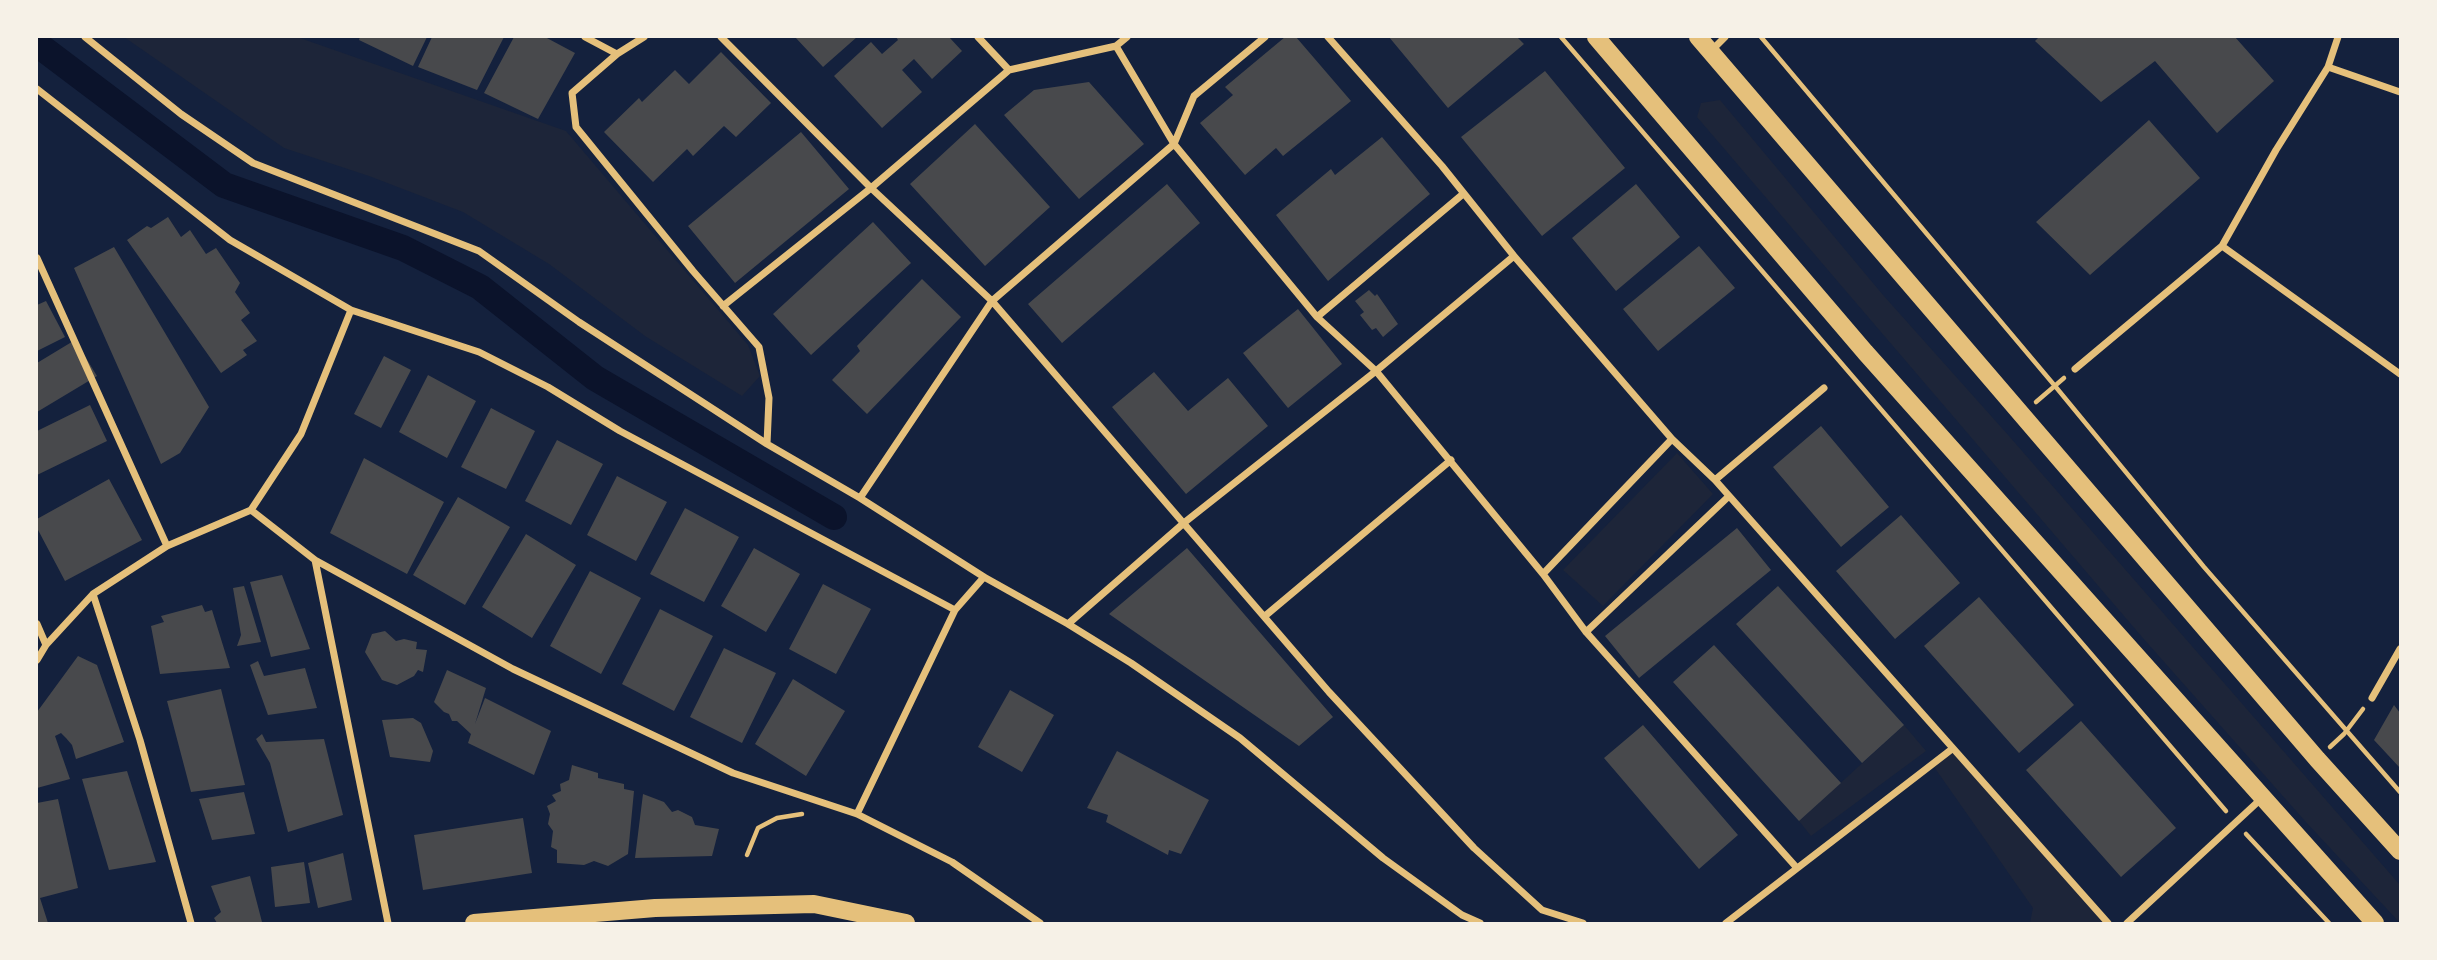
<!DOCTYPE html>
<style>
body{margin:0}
#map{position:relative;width:2437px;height:960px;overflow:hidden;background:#14213d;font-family:"Space Grotesk",sans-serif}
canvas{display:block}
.frame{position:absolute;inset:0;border:38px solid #f6f1e7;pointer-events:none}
</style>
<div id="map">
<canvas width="2437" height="960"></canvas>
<div class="frame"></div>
</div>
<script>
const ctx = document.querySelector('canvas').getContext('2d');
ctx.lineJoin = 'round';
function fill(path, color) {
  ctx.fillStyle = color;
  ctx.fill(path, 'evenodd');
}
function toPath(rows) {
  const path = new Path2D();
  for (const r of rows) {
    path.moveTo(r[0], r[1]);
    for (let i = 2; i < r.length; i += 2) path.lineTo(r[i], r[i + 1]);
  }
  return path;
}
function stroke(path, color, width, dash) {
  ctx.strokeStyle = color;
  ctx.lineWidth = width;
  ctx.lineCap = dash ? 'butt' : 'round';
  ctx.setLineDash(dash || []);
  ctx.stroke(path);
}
const green = toPath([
 [124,37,297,37,566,131,748,345,760,376,742,396,645,336,549,264,463,212,369,176,284,148],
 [1720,100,1883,295,2009,436,2400,885,2400,923,2305,821,2142,637,1697,117,1701,103],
 [1677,453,1713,494,1603,606,1563,570],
 [1904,725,1926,751,1811,836,1799,821],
 [1952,749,2108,923,2030,923,2033,908,1932,764]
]);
const canal = toPath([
 [37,44,224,185,403,248,480,287,595,378,834,517]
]);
const building = toPath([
 [360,37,427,37,413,66,359,40],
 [432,37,504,37,477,90,418,67],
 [514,37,545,37,575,53,538,119,484,93],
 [795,37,857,37,823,67],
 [896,37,949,37,962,51,932,79,914,59,902,70,922,92,882,128,834,76,871,42,882,54,898,40],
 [1285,37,1296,37,1351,101,1283,156,1276,148,1245,175,1200,123,1233,95,1225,87],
 [1389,37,1517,37,1524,44,1448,108],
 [2039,37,2235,37,2274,81,2217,133,2155,61,2101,102,2035,41],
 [721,52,771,103,736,137,724,126,693,156,687,149,653,182,604,132,639,98,642,102,675,70,689,84],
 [1545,71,1625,168,1542,236,1461,137],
 [1089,82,1144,144,1079,199,1004,115,1034,90],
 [2149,120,2200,178,2090,275,2036,222],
 [975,124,1050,207,985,266,910,184],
 [801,132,849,189,735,283,688,226],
 [1382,137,1430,194,1328,281,1276,215,1331,169,1335,175],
 [1167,184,1200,223,1062,343,1028,304],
 [1636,184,1680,237,1616,291,1572,238],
 [168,217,181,237,190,230,206,254,216,248,240,283,235,292,250,313,241,320,257,341,243,350,247,355,221,373,127,240,147,226,151,228],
 [873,222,911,263,811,355,773,314],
 [1699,246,1735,288,1658,351,1623,309],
 [114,247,209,407,180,453,161,464,74,268],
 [922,279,961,317,867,414,832,380,860,351,857,346],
 [1369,290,1375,296,1377,294,1398,324,1383,337,1376,328,1372,330,1360,315,1364,312,1355,301],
 [46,301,65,337,37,351,37,305],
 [1298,309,1342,364,1288,408,1243,353],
 [75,340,97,376,37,412,37,363],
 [384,356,411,370,381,428,354,414],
 [1154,372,1188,411,1228,378,1268,426,1186,494,1112,407],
 [428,375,476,401,447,458,399,432],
 [90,405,107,441,37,475,37,431],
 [491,408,535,431,506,489,461,467],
 [1821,426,1889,507,1841,547,1773,467],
 [557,440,603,464,571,525,525,501],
 [364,458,444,502,407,574,330,533],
 [617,476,667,502,636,561,587,535],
 [109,479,142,540,65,581,37,528,37,519],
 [458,497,510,527,465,605,413,575],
 [685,508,739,537,704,602,650,574],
 [1901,515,1960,583,1895,639,1836,571],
 [1737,528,1771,570,1639,678,1605,636],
 [526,534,576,565,532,638,482,607],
 [754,548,800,574,766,632,721,606],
 [1187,548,1333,717,1299,746,1109,614],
 [590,571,641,598,601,674,550,646],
 [282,575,310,649,271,657,250,582],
 [823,584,871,609,836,674,789,649],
 [244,586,261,642,237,646,241,635,233,588],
 [1778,586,1904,725,1862,763,1736,624],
 [1979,597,2074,705,2019,753,1924,646],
 [202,605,205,612,212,610,230,668,160,674,151,626,164,622,161,616],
 [660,609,713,636,674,711,622,684],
 [385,631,396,641,404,639,417,642,416,649,427,650,423,672,418,670,414,676,397,685,382,680,365,652,372,634],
 [1714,645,1841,783,1799,821,1673,682],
 [724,648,776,673,742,743,690,717],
 [78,656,97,665,124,742,76,759,72,745,66,738,61,733,55,736,70,779,37,788,37,712],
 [258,661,264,676,305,668,317,708,268,715,250,665],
 [447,670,486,688,475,724,485,698,551,731,534,775,468,743,471,734,457,721,452,721,449,714,444,712,434,702],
 [793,679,845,711,806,776,755,744],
 [221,689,245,785,191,792,167,701],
 [1010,690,1054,715,1022,772,978,747],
 [2394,705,2400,713,2400,768,2374,740],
 [413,718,421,723,433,751,430,762,390,757,382,720],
 [2081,721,2176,828,2121,877,2026,770],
 [1643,725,1738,835,1699,869,1604,758],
 [262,734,266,742,324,739,343,815,288,832,270,763,256,739],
 [1117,751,1209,800,1181,854,1169,850,1168,855,1106,822,1108,815,1087,808],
 [572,765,598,773,598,778,624,784,624,789,634,791,628,854,608,866,594,861,584,865,557,863,557,850,551,847,553,831,548,824,550,814,547,806,556,801,552,795,561,791,560,784,569,780],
 [127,771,156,862,109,870,82,779],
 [244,792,255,834,212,840,199,799],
 [643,794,664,802,672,812,678,810,692,817,695,825,719,829,712,856,635,858],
 [58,799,78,888,40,898,48,923,37,923,37,803],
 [523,818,532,873,423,890,414,835],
 [343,853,352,900,318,908,308,863],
 [304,862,310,903,275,907,271,867],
 [250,876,262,922,217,923,214,918,221,912,211,886]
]);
const path = toPath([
 [1561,37,2226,811],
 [1761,37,2055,386,2204,567,2400,792],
 [2036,402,2064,378],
 [2330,747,2344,734,2363,709],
 [2246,834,2329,923],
 [747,855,758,828,777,818,802,814]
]);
const minor = toPath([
 [85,37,181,114,253,163,479,251,579,322,767,444,860,498,984,577,1068,624,1131,663,1240,738,1383,858,1462,915,1480,923],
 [585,37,617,54],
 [644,37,617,54,572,93,576,127,693,271,759,347,769,398,767,444],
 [721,37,871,188,992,301,1329,692,1474,848,1542,910,1583,923],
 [978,37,1009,70],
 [1328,37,1442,166,1514,256,1672,439,1715,480,2108,923],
 [1116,46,1174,144,1317,317,1376,371,1543,574,1586,632,1797,868],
 [1711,51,1725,37],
 [2328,67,2400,92],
 [37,89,230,240,351,310,479,352,548,387,620,431,955,610],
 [2222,246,2400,374],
 [37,258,167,546],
 [723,306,871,188,1009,70,1116,46,1127,37],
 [351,310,301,434,251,510,315,560,388,923],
 [1317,317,1463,194],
 [2075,369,2222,246,2276,150,2328,67,2338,37],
 [1715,480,1824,388],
 [860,498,992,301,1174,144,1194,96,1265,37],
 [315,560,513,669,733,773,857,814,952,862,1040,923],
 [1543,574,1672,439],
 [93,594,140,740,191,923],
 [1265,616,1451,460],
 [37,624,46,645],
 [1068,624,1185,522,1376,371,1514,256],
 [1586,632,1729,496],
 [37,660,46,645,93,594,167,546,251,510],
 [2372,698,2400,649],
 [857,814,955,610,984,577],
 [1726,923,1952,749],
 [2127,923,2262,798]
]);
const primary = toPath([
 [1596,37,1865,352,2375,923],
 [1698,37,2317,759,2400,851],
 [474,923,655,908,814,904,906,923]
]);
fill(green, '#1d2539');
stroke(canal, '#0b132b', 26);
fill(building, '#48494c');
stroke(path, '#e5c07b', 4.5);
stroke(minor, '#e5c07b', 7);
stroke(primary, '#e5c07b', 18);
</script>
